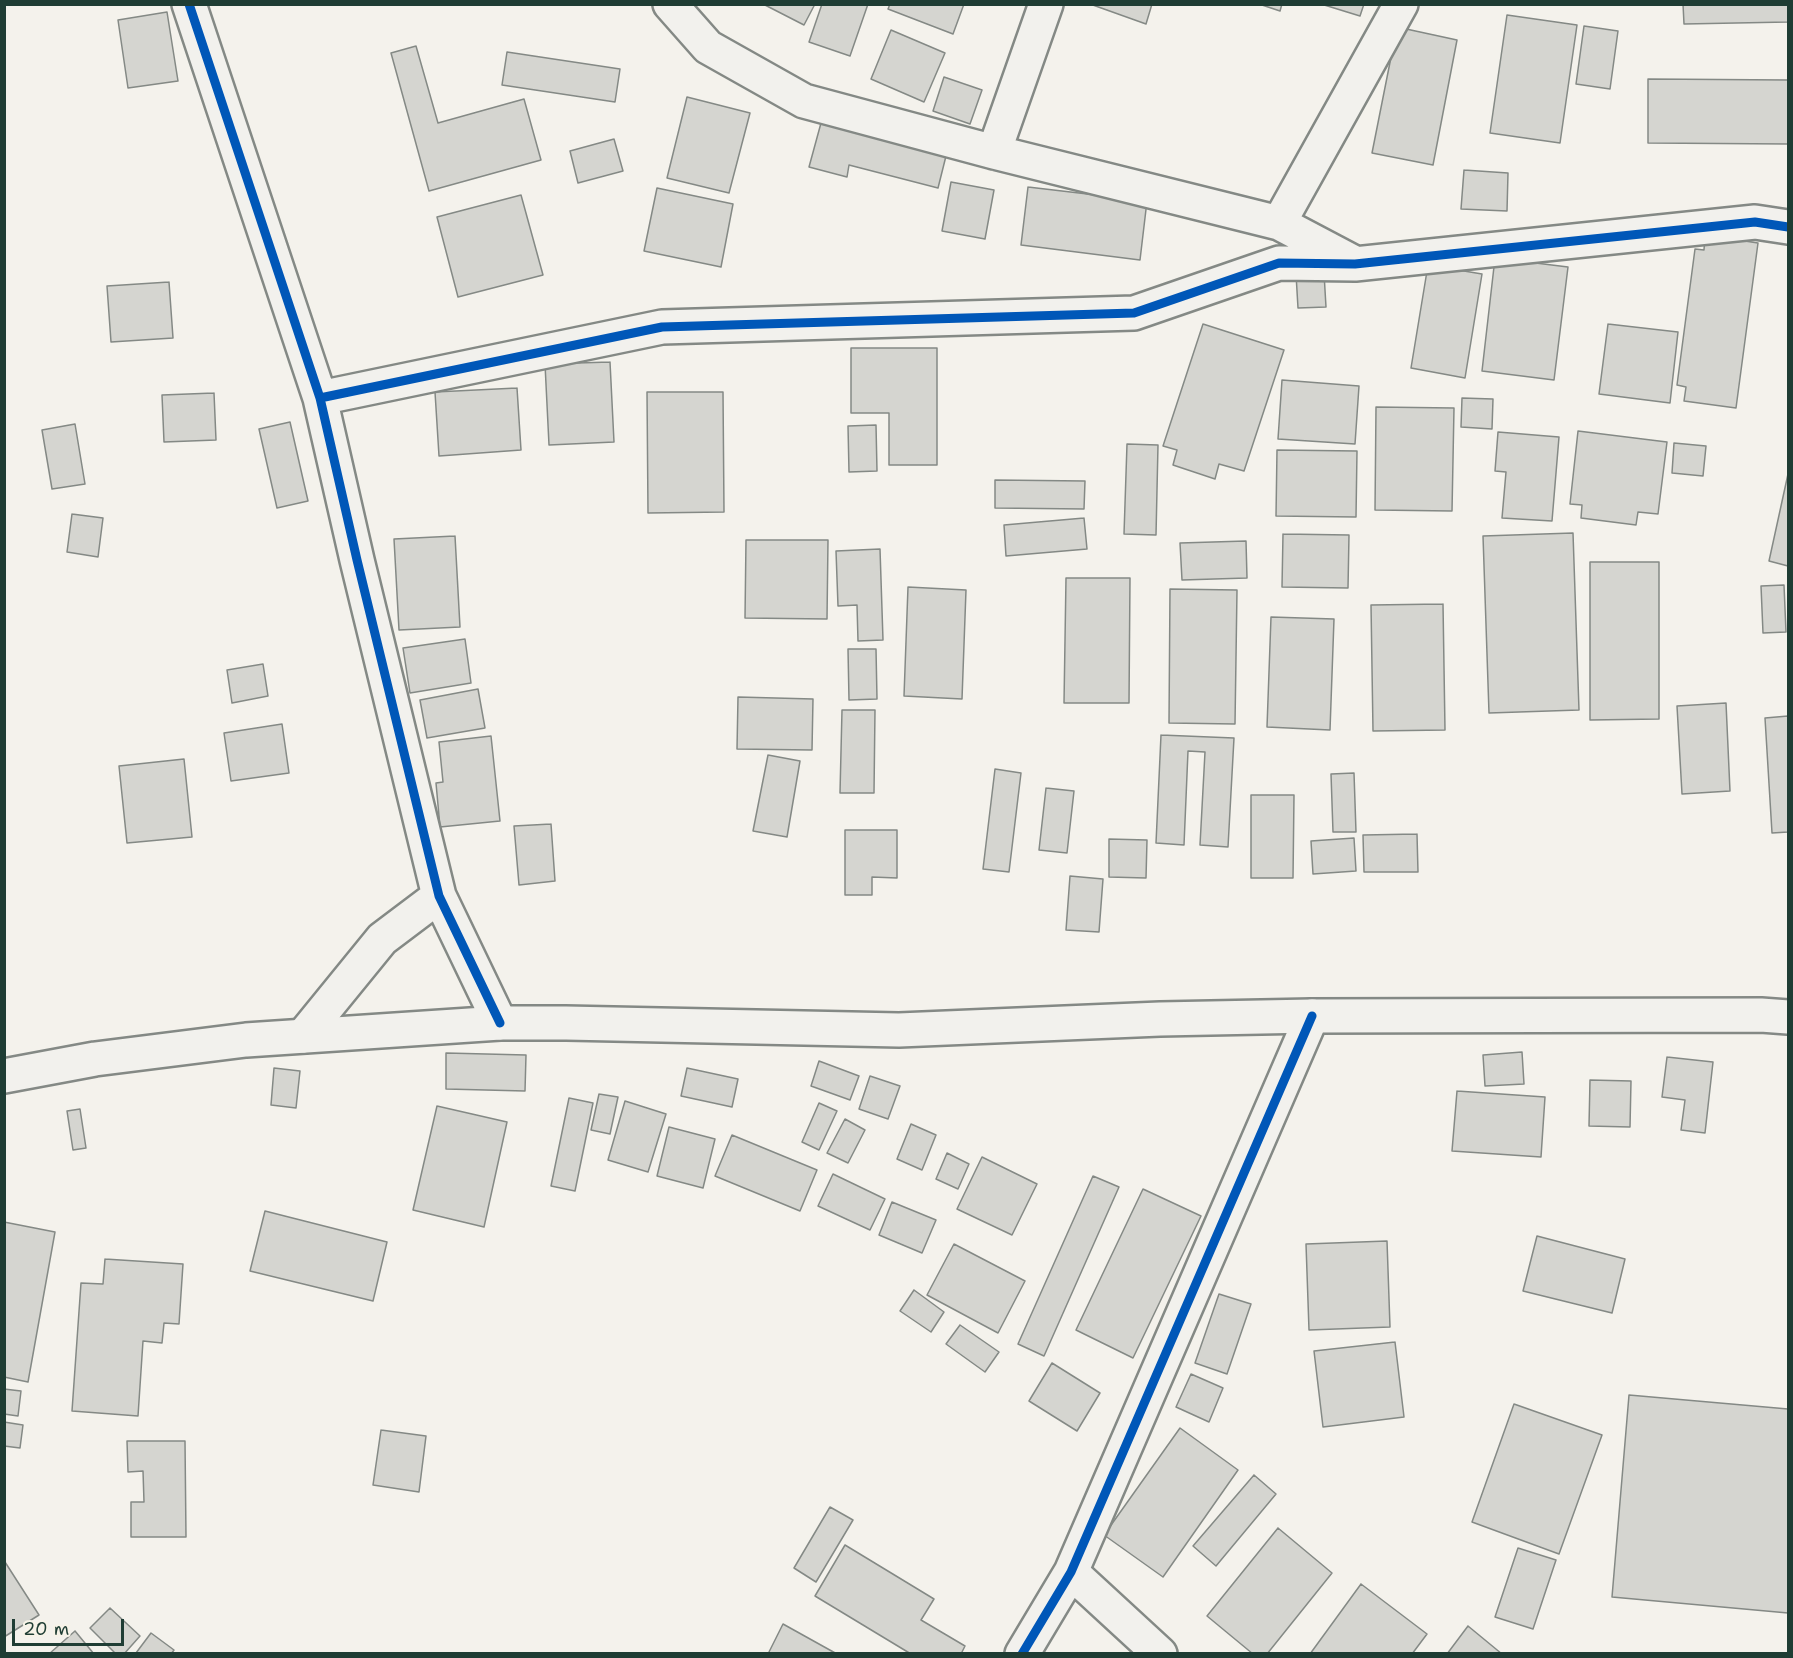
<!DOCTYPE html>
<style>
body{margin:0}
#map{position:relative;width:1793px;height:1658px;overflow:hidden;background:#f4f2ec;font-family:"Shantell Sans",sans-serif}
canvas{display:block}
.frame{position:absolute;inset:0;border:6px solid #1f3d34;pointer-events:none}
.scale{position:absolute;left:12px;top:1619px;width:112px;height:27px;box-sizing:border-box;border:3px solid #1f3d34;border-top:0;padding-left:8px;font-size:18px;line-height:21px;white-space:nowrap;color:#1f3d34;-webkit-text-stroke:4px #f7f3e8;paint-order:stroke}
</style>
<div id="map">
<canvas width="1793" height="1658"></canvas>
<div class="frame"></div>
<div class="scale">20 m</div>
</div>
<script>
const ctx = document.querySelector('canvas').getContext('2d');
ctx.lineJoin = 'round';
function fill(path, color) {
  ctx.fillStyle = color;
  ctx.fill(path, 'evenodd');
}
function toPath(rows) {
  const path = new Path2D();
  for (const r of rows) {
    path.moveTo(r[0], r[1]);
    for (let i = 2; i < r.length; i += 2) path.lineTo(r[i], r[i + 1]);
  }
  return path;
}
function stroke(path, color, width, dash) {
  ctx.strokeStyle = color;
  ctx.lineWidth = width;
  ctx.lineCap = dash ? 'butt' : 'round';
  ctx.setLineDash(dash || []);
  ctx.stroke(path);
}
const building = toPath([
 [763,4,815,4,804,25,763,4],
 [822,4,868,4,850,56,809,42,822,4],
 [890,4,964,4,953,34,888,9,890,4],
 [1090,4,1152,4,1146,24,1090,4],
 [1259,4,1282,4,1280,11,1259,4],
 [1321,4,1364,4,1360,16,1321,4],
 [1683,4,1788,4,1788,22,1684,24,1683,4],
 [167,12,178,81,128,88,118,20,167,12],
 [1507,15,1577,25,1560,143,1490,133,1507,15],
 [1584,26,1618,31,1610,89,1576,84,1584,26],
 [1397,27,1457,40,1433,165,1372,153,1397,27],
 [891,30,945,53,924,102,871,79,891,30],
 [416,46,438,123,524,99,541,160,429,191,391,53,416,46],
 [507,52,620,69,615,102,502,85,507,52],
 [944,77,982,90,970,124,933,111,944,77],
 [1648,79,1788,80,1788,144,1648,143,1648,79],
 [687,97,750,113,729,193,667,178,687,97],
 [821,123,946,156,938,188,849,165,847,177,809,167,821,123],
 [614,139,623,171,578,183,570,151,614,139],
 [1464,170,1508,173,1507,211,1461,209,1464,170],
 [951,182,994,190,985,239,942,231,951,182],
 [1028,187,1147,201,1140,260,1021,245,1028,187],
 [657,188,733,204,721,267,644,251,657,188],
 [521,195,543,275,458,297,437,217,521,195],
 [1705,235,1758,243,1736,408,1684,401,1686,387,1677,385,1695,249,1704,250,1705,235],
 [1495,258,1568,267,1554,380,1482,371,1495,258],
 [1428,265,1482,274,1465,378,1411,368,1428,265],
 [1324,273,1326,307,1298,308,1296,274,1324,273],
 [169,282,173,338,111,342,107,286,169,282],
 [1203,324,1284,350,1244,471,1219,464,1215,479,1173,465,1177,450,1163,446,1203,324],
 [1608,324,1678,332,1670,403,1599,394,1608,324],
 [851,348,937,348,937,465,889,465,889,413,851,413,851,348],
 [610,362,614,442,549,445,545,364,610,362],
 [1282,380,1359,386,1355,444,1278,439,1282,380],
 [517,388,521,450,439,456,435,392,517,388],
 [647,392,723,392,724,512,648,513,647,392],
 [214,393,216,440,164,442,162,395,214,393],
 [1462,398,1493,399,1492,429,1461,427,1462,398],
 [1376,407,1454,408,1452,511,1375,510,1376,407],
 [290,422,308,501,277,508,259,429,290,422],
 [75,424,85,484,52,489,42,430,75,424],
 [876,425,877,471,849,472,848,426,876,425],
 [1578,431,1667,442,1658,514,1638,512,1636,525,1581,518,1582,505,1570,504,1578,431],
 [1498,432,1559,437,1552,521,1502,518,1506,472,1495,471,1498,432],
 [1674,443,1706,446,1703,476,1672,473,1674,443],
 [1127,444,1158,445,1156,535,1124,534,1127,444],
 [1277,450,1357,451,1356,517,1276,516,1277,450],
 [1788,474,1788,566,1769,561,1788,474],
 [995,480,1085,481,1084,509,995,508,995,480],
 [72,514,103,518,98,557,67,552,72,514],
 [1084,518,1087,549,1006,556,1004,525,1084,518],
 [1573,533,1579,710,1489,713,1483,536,1573,533],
 [1283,534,1349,535,1348,588,1282,587,1283,534],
 [455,536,460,627,399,630,394,539,455,536],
 [746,540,828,540,827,619,745,618,746,540],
 [1246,541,1247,578,1182,580,1180,543,1246,541],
 [880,549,883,640,858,641,857,605,838,606,836,551,880,549],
 [1590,562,1659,562,1659,719,1590,720,1590,562],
 [1066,578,1130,578,1129,703,1064,703,1066,578],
 [1784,585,1786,632,1763,633,1761,586,1784,585],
 [908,587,966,590,962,699,904,696,908,587],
 [1170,589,1237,590,1235,724,1169,723,1170,589],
 [1443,604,1445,730,1373,731,1371,605,1443,604],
 [1271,617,1334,619,1330,730,1267,727,1271,617],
 [465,639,471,683,410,693,403,648,465,639],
 [848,649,876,649,877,699,849,700,848,649],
 [263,664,268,696,232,703,227,670,263,664],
 [478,689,485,728,427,738,420,700,478,689],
 [738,697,813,699,812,750,737,749,738,697],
 [1726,703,1730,791,1682,794,1677,706,1726,703],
 [842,710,875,710,874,793,840,793,842,710],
 [1788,716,1788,832,1772,833,1765,718,1788,716],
 [282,724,289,773,231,781,224,733,282,724],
 [1161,735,1234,738,1228,847,1200,845,1205,752,1188,751,1184,845,1156,843,1161,735],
 [491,736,500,821,440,827,436,783,443,782,439,742,491,736],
 [768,755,800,761,787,837,753,831,768,755],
 [184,759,192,837,127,843,119,766,184,759],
 [995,769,1021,773,1009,872,983,869,995,769],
 [1354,773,1356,832,1333,832,1331,774,1354,773],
 [1046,788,1074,791,1067,853,1039,850,1046,788],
 [1251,795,1294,795,1293,878,1251,878,1251,795],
 [551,824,555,881,519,885,514,826,551,824],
 [845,830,897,830,897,878,872,877,872,895,845,895,845,830],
 [1417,834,1418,872,1364,872,1363,835,1417,834],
 [1354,838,1356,871,1313,874,1311,841,1354,838],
 [1109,839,1147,840,1146,878,1109,877,1109,839],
 [1070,876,1103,879,1099,932,1066,930,1070,876],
 [1522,1052,1524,1084,1485,1086,1483,1055,1522,1052],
 [446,1053,526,1055,525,1091,446,1089,446,1053],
 [1667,1057,1713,1062,1705,1133,1681,1130,1685,1100,1662,1097,1667,1057],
 [819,1061,859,1076,850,1100,811,1086,819,1061],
 [274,1068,300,1071,296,1108,271,1105,274,1068],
 [687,1068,738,1079,732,1107,681,1096,687,1068],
 [870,1076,900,1086,888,1119,859,1109,870,1076],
 [1590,1080,1631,1081,1630,1127,1589,1126,1590,1080],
 [1457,1091,1545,1097,1541,1157,1452,1151,1457,1091],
 [599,1094,618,1097,610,1134,591,1130,599,1094],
 [569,1098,593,1103,575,1191,551,1186,569,1098],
 [625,1101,666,1114,648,1172,608,1160,625,1101],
 [819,1103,837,1111,819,1150,802,1142,819,1103],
 [437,1106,507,1122,484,1227,413,1210,437,1106],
 [80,1109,86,1148,73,1150,67,1111,80,1109],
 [845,1119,865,1130,848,1163,827,1153,845,1119],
 [911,1124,936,1135,922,1170,897,1159,911,1124],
 [669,1127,715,1139,703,1188,657,1176,669,1127],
 [732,1135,817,1170,800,1211,715,1176,732,1135],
 [947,1153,969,1164,958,1189,936,1179,947,1153],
 [982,1157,1037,1184,1012,1235,957,1209,982,1157],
 [833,1174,885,1199,870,1230,818,1206,833,1174],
 [1093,1176,1119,1187,1044,1356,1018,1344,1093,1176],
 [1143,1189,1201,1216,1133,1358,1076,1330,1143,1189],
 [892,1202,936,1220,922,1253,879,1235,892,1202],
 [265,1211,387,1242,373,1301,250,1271,265,1211],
 [4,1222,55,1232,28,1382,4,1377,4,1222],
 [1537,1236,1625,1259,1612,1313,1523,1291,1537,1236],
 [1387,1241,1390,1327,1309,1330,1306,1244,1387,1241],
 [954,1244,1025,1281,998,1333,927,1295,954,1244],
 [105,1259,183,1264,179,1324,164,1323,162,1343,143,1341,138,1416,72,1411,81,1283,103,1284,105,1259],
 [914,1290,944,1312,931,1332,900,1311,914,1290],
 [1219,1294,1251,1304,1227,1374,1195,1363,1219,1294],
 [960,1325,999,1352,985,1372,946,1344,960,1325],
 [1395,1342,1404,1417,1323,1427,1314,1351,1395,1342],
 [1052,1363,1100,1393,1077,1431,1029,1401,1052,1363],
 [1191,1374,1223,1388,1209,1422,1176,1407,1191,1374],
 [4,1389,21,1391,18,1416,4,1414,4,1389],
 [1629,1395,1788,1409,1788,1613,1612,1597,1629,1395],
 [1514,1404,1602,1435,1559,1554,1472,1522,1514,1404],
 [4,1422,23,1425,20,1448,4,1446,4,1422],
 [1180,1428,1238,1470,1163,1577,1104,1535,1180,1428],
 [381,1430,426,1436,419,1492,373,1485,381,1430],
 [127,1441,185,1441,186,1537,131,1537,131,1502,144,1502,143,1471,128,1472,127,1441],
 [1254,1475,1276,1494,1216,1566,1193,1546,1254,1475],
 [830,1507,853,1520,816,1582,794,1568,830,1507],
 [1278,1528,1332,1573,1267,1654,1253,1654,1207,1616,1278,1528],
 [845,1545,934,1599,921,1620,965,1646,961,1654,911,1654,815,1596,845,1545],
 [1518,1548,1556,1560,1533,1629,1495,1617,1518,1548],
 [5,1562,39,1615,4,1637,4,1562,5,1562],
 [1361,1584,1427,1634,1412,1654,1310,1654,1361,1584],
 [110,1608,140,1636,124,1654,116,1654,90,1628,110,1608],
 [783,1624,837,1654,768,1654,783,1624],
 [1468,1626,1502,1654,1447,1654,1468,1626],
 [75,1631,94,1654,49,1654,75,1631],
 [151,1633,174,1650,171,1654,136,1653,151,1633]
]);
const minor = toPath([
 [189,4,320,398,357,560,439,896,500,1023],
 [670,4,708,47,804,101,994,152,1279,223,1351,261],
 [994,152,1046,4],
 [1279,223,1401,4],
 [320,398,662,327,1134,313,1279,263,1355,264,1755,222,1788,227],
 [303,1036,382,939,439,896],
 [1071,1572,1160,1654],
 [1022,1654,1071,1572,1312,1016]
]);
const major = toPath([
 [4,1076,95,1059,246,1040,500,1023,566,1023,899,1030,1160,1019,1312,1016,1761,1015,1788,1017]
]);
const cycleway = toPath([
 [189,4,320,398,357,560,439,896,500,1023],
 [320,398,662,327,1134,313,1279,263,1355,264,1755,222,1788,227],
 [1022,1654,1071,1572,1312,1016]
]);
fill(building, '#d5d5d0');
stroke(building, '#848985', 1.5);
stroke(minor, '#848985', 38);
stroke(major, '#848985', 38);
stroke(minor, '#f2f1ed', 33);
stroke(major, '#f2f1ed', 33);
stroke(cycleway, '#0057b8', 9);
</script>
